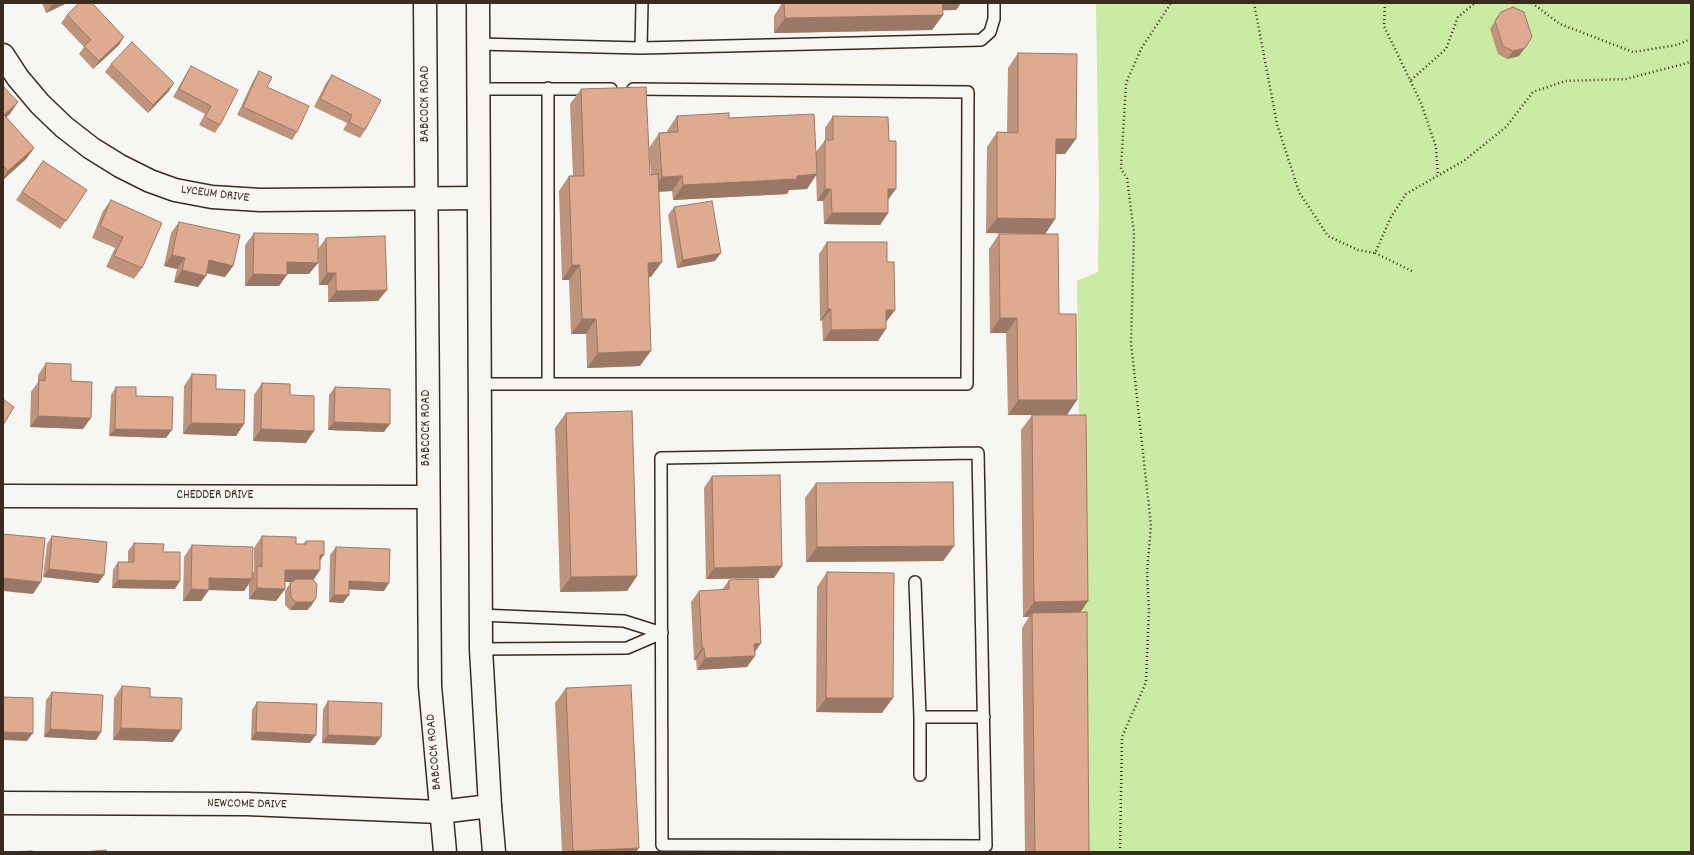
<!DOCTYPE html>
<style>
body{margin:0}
#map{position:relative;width:1694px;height:855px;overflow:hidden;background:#f6f6f2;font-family:Dekko,sans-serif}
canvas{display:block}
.frame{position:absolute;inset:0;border:4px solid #3b2a1e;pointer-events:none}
</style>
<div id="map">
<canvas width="1694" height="855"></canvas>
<div class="frame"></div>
</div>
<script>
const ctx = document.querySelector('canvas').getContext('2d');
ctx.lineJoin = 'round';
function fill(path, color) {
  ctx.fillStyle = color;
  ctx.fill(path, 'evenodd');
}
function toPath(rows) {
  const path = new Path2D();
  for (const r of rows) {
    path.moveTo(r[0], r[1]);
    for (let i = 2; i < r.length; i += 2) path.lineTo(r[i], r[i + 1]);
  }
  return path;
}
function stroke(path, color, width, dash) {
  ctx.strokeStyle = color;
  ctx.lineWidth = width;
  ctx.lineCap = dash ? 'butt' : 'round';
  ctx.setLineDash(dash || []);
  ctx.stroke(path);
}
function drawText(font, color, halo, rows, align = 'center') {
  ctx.font = font + ' Dekko,sans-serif';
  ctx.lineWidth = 3;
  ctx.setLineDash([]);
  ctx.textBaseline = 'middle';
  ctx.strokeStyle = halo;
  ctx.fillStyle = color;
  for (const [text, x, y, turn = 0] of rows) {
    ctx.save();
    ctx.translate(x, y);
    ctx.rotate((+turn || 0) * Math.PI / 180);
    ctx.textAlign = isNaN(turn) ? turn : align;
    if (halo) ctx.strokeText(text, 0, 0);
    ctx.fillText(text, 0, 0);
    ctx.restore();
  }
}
const green = toPath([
 [1096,3,1691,3,1691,852,1085,852,1077,281,1098,272,1099,196]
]);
const path = toPath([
 [1254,3,1277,124,1299,192,1328,236,1358,250,1375,253,1391,217,1406,194,1465,160,1506,127,1533,92,1565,81,1626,79,1691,62],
 [1385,3,1384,26,1421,103,1436,147,1438,176],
 [1532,3,1560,24,1633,52,1677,45,1691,39],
 [1411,80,1446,49,1458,17,1475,3],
 [1375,253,1414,272],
 [1120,852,1122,737,1146,682,1149,610,1147,572,1151,526,1131,343,1134,233,1127,178,1121,169,1126,83,1141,49,1171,3]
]);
const lane = toPath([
 [478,44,641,48,981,40,990,32,994,19,994,3],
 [641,48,642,3],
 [478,89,611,89],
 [478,384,967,384,968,92,633,89],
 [548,384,548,88],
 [978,453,986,846,662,845,661,458,978,453],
 [915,582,920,717,984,717],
 [480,615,624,621,662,633],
 [481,649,627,648,662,633],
 [920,717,920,775]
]);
const street = toPath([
 [3,55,18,78,40,104,64,127,91,148,120,166,150,181,175,190,212,197,260,200,478,198],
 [3,496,427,497],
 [3,803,247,804,440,812,490,806]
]);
const primary = toPath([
 [425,3,430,686,445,852],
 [478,3,481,649,490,806,494,852]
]);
const wall = toPath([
 [42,3,67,3,46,13],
 [782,3,961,3,956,10,942,10,943,15,932,30,774,33,774,16],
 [1501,12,1519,56,1507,59,1498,54,1490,29],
 [67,15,119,45,93,69,79,54,84,47,61,23],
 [1018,53,1065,154,1056,154,1055,219,1045,234,986,233,987,147,997,132,1007,132,1008,68],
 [111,64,169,91,148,113,105,72],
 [191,66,220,125,215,133,199,125,205,114,173,97,186,74],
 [259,71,267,87,297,132,292,140,237,115,254,79],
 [332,75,365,130,360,138,343,130,347,123,314,107,326,83],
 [3,86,10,114,6,117,34,148,26,159,3,180],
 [581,89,650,175,651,175,649,148,659,133,667,132,667,131,677,116,729,118,816,161,816,152,825,140,825,128,833,116,888,200,888,213,880,225,824,224,823,201,817,201,816,175,807,189,789,190,787,194,673,200,672,191,659,192,651,277,648,277,640,366,587,368,586,334,571,334,569,280,562,280,559,191,569,176,573,176,570,104],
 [43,161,87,190,60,229,16,200],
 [111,200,142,268,134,279,106,267,115,248,92,238,103,211],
 [674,207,715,261,677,268,668,215],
 [179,222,233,266,225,277,206,273,198,287,174,282,177,269,164,266,171,233],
 [254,233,318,263,309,274,287,274,279,286,245,286,245,245],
 [999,234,1059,314,1067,415,1088,601,1080,612,1089,852,1025,852,1022,628,1029,617,1023,617,1021,430,1032,415,1008,415,1006,333,990,333,989,249],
 [326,238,378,301,328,302,328,285,319,285,318,249],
 [827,242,887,262,895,310,886,322,878,341,823,341,822,320,820,321,819,254],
 [46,363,71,381,83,429,30,427,31,392,38,382,38,375],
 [192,374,216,389,244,424,236,436,183,434,184,386],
 [262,383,290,395,306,443,253,441,254,395],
 [116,387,136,396,166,438,109,436,111,395],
 [335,387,384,432,328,430,329,395],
 [566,413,637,576,627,591,560,592,555,428],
 [712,476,774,578,706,579,704,488],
 [816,483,954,546,943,561,806,562,805,498],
 [52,536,104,575,98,583,43,577,47,544],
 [262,536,296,544,303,544,306,541,320,560,320,570,313,580,316,598,311,606,307,610,290,610,285,605,285,591,290,583,293,582,285,582,285,589,276,601,249,599,249,584,244,591,209,590,201,601,183,601,184,557,192,545,253,573,254,571,254,548],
 [134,543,175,589,112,588,113,570,118,562,128,562,128,551],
 [336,547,384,591,349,589,343,603,329,602,330,555],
 [827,572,882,713,816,712,817,587],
 [729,580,755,653,747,667,697,670,696,660,694,660,691,602,699,591,722,590],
 [122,686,150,697,173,742,113,740,114,698],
 [566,688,636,852,562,852,555,703],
 [52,692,101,732,96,740,44,737,46,700],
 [328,701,375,745,322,743,323,709],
 [257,702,310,743,251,740,252,710]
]);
const shadedWall = toPath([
 [55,3,67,3,46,13,52,5],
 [925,3,961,3,956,10,919,11],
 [943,15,932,30,774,33,785,18],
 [124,37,119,45,93,69,99,61],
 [1525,48,1519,56,1507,59,1513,51],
 [174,83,169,91,148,113,153,105],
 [18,102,10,114,3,120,3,116],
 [1056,139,1076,139,1065,154,1045,154],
 [34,148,26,159,3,180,3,178,8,171],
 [817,174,807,189,789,190,787,194,673,200,683,185],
 [682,176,672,191,652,192,662,177],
 [825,189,831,189,823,201,817,201],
 [888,189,896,189,888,200],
 [832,213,888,213,880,225,824,224],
 [997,218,1055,219,1045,234,986,233],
 [721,253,715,261,677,268,683,260],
 [172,255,185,258,177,269,164,266],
 [209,260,233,266,225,277,201,272],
 [287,262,318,263,309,274,279,274],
 [662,262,651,277,637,278,648,263],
 [572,265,580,265,569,280,562,280],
 [182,270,206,276,198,287,174,282],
 [327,273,336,273,328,285,319,285],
 [253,274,287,275,279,286,245,286],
 [387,290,378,301,328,302,336,291],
 [828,309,831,309,822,320,820,321],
 [886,310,895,310,886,322,878,322],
 [1000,318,1017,318,1006,333,990,333],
 [582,319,596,319,586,334,571,334],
 [886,329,878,341,823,341,831,330],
 [651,351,640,366,587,368,598,353],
 [1018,400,1077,400,1067,415,1008,415],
 [38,416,91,418,83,429,30,427],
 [334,422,390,424,384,432,328,430],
 [191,423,244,424,236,436,183,434],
 [115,429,172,430,166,438,109,436],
 [261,429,314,431,306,443,253,441],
 [954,546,943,561,806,562,817,547],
 [320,555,324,555,315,567],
 [782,566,774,578,706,579,714,568],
 [49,569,104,575,98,583,43,577],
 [285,570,320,570,312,582,276,582],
 [637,576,627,591,560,592,571,577],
 [3,578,41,582,33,594,3,591],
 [209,578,252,579,244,591,209,590,201,601,183,601,191,589],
 [118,580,180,581,175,589,112,588],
 [349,581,389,583,384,591,344,589],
 [257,588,285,589,276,601,249,599],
 [334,595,349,595,343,603,329,602],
 [316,598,311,606,307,610,290,610,296,602],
 [1088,601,1078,616,1032,613,1029,617,1023,617,1034,602],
 [761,643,753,655,754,644],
 [702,648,704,648,696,660,694,660],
 [755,656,747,667,697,670,705,658],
 [826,698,893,698,882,713,816,712],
 [121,728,181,730,173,742,113,740],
 [50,729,101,732,96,740,44,737],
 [3,732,33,733,27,741,3,740],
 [256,732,316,735,310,743,251,740],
 [328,735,381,737,375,745,322,743],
 [639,848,636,852,573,852,573,851]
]);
const building = toPath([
 [79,3,92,3,124,37,99,61,84,46,91,40,67,15,79,3],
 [784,3,942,3,943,15,785,18,784,3],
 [1513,7,1524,12,1532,37,1525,48,1513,51,1503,46,1495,21,1501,12,1513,7],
 [132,42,174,83,153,105,111,64,132,42],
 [1018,53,1077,54,1076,139,1056,139,1055,219,997,218,997,132,1018,133,1018,53],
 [191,66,238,90,220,125,205,117,211,106,179,89,191,66],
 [259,71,272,77,267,87,309,106,297,132,243,107,259,71],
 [332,75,381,100,365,130,349,122,352,115,320,99,332,75],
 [3,86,18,102,4,115,34,148,8,171,3,166,3,86],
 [646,87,650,175,658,174,662,262,648,263,651,351,598,353,596,319,582,319,580,265,572,265,569,176,584,176,581,89,646,87],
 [729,113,729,118,814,114,817,174,797,176,797,179,683,185,682,176,662,177,659,133,678,132,677,116,729,113],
 [833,116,888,117,889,141,896,141,896,189,888,189,888,213,832,213,831,189,825,189,825,140,833,140,833,116],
 [43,161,87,190,66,221,22,192,43,161],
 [111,200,162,223,142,268,114,256,123,237,100,226,111,200],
 [712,201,721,253,683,260,674,207,712,201],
 [179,222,240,235,233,266,209,260,206,276,182,270,185,258,172,255,179,222],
 [254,233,318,234,318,263,287,262,287,275,253,274,254,233],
 [999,234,1058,234,1059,314,1076,314,1077,400,1018,400,1017,318,1000,318,999,234],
 [385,236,387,290,336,291,336,273,327,273,326,238,385,236],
 [827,242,887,242,887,262,894,262,895,310,886,310,886,329,831,330,831,309,828,309,827,242],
 [46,363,71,364,71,381,92,382,91,418,38,416,39,380,45,381,46,363],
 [192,374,216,375,216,389,245,390,244,424,191,423,192,374],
 [262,383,290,384,290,395,314,396,314,431,261,429,262,383],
 [116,387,136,387,136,396,173,397,172,430,115,429,116,387],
 [335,387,390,389,390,424,334,422,335,387],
 [3,399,14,407,3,425,3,399],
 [632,411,637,576,571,577,566,413,632,411],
 [1032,415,1086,415,1088,601,1034,602,1032,415],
 [780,475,782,566,714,568,712,476,780,475],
 [953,482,954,546,817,547,816,483,953,482],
 [3,534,45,538,41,582,3,578,3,534],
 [52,536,107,542,104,575,49,569,52,536],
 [262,536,296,537,296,544,306,544,306,541,324,541,324,555,320,555,320,570,285,570,285,589,257,588,257,566,262,567,262,536],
 [134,543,164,544,163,552,180,552,180,581,118,580,118,562,134,562,134,543],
 [192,545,253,547,252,579,209,578,209,590,191,589,192,545],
 [336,547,390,549,389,583,349,581,349,595,334,595,336,547],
 [827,572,894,573,893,698,826,698,827,572],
 [296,579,312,579,317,584,316,598,312,602,296,602,291,597,290,583,296,579],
 [758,579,761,643,754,644,755,656,705,658,704,648,702,648,699,591,729,589,729,580,758,579],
 [1087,612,1089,852,1035,852,1032,613,1087,612],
 [631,685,639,848,573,851,566,688,631,685],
 [122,686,150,688,150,697,182,698,181,730,121,728,122,686],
 [52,692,103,695,101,732,50,729,52,692],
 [3,697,33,698,33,733,3,732,3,697],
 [328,701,382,703,381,737,328,735,328,701],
 [257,702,317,704,316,735,256,732,257,702],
 [106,850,106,852,84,852,106,850],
 [32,851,32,852,6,852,32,851]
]);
const streetNames = [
 ["BABCOCK ROAD",426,104,-90],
 ["LYCEUM DRIVE",215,195,7],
 ["BABCOCK ROAD",427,428,-90],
 ["CHEDDER DRIVE",215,496],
 ["BABCOCK ROAD",435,752,-95],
 ["NEWCOME DRIVE",247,805,1]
];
fill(green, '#c9eba4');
stroke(lane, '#3b2a1e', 14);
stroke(street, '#3b2a1e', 25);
stroke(primary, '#3b2a1e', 25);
stroke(path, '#3b2a1e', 2.5, [1, 3]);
stroke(lane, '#f6f6f2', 11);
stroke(street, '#f6f6f2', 22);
stroke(primary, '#f6f6f2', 22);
fill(wall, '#bf937c');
fill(shadedWall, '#9b7865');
fill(building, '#deab90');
stroke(building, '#9b7865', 1);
drawText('13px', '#3b2a1e', '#f6f6f2', streetNames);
</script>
